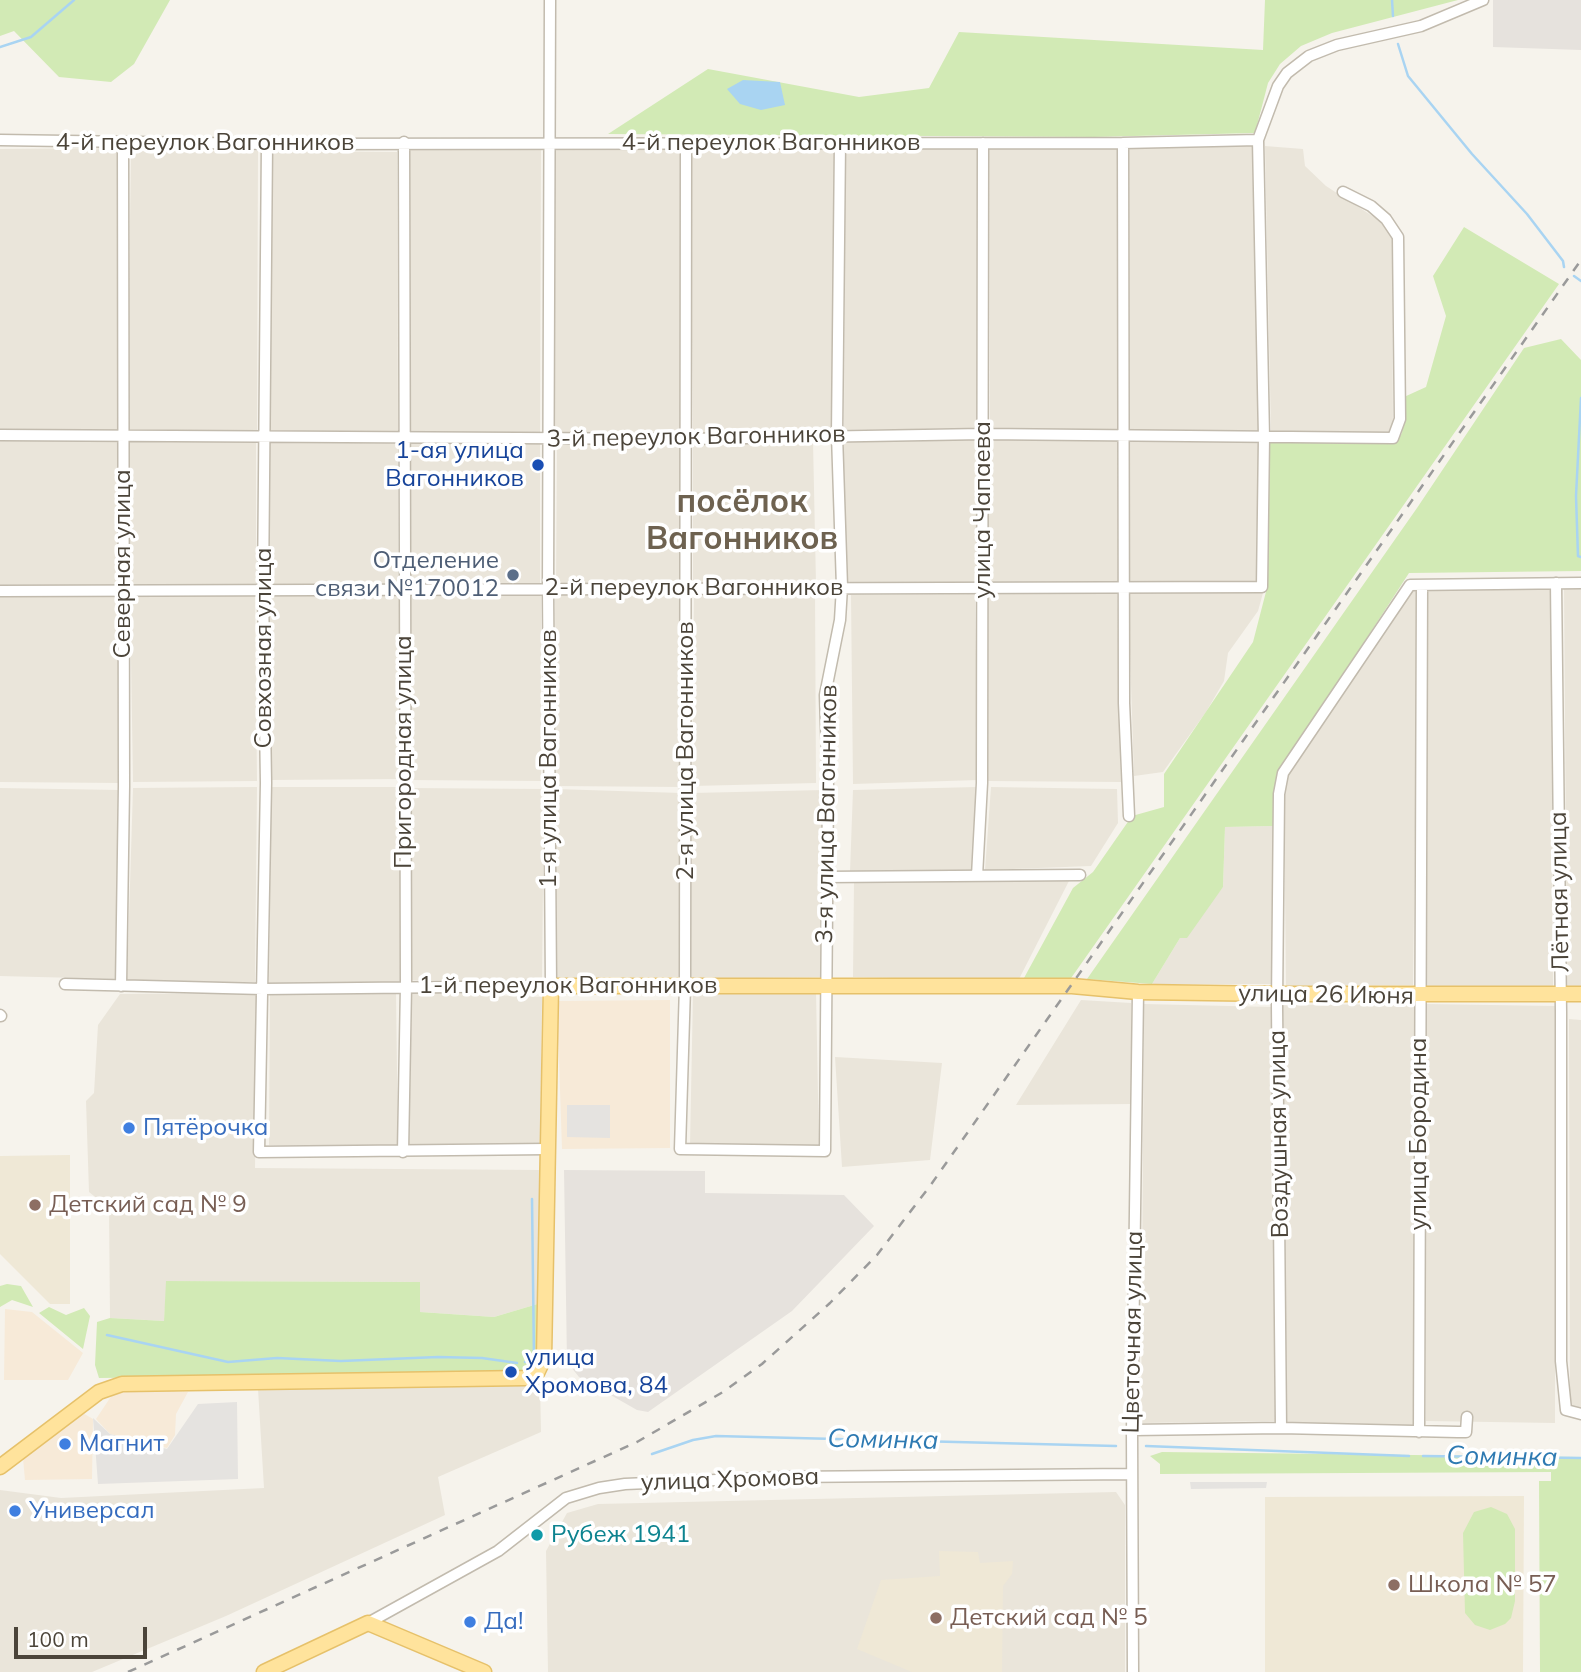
<!DOCTYPE html>
<meta charset="utf-8">
<style>
body{margin:0}
#map{position:relative;width:1581px;height:1672px;overflow:hidden;background:#f6f3ec;font-family:Mulish,sans-serif}
canvas{display:block}
.scale{position:absolute;left:14px;top:1627px;width:133px;height:32px;box-sizing:border-box;border:4px solid #4b4439;border-top:0;padding-left:9px;font-size:21px;line-height:24px;white-space:nowrap;color:#4b4439;-webkit-text-stroke:5px #fff;paint-order:stroke}
</style>
<div id="map">
<canvas width="1581" height="1672"></canvas>
<div class="scale">100 m</div>
</div>
<script>
const ctx = document.querySelector('canvas').getContext('2d');
ctx.lineJoin = 'round';
function fill(path, color) {
  ctx.fillStyle = color;
  ctx.fill(path, 'evenodd');
}
function toPath(rows) {
  const path = new Path2D();
  for (const r of rows) {
    path.moveTo(r[0], r[1]);
    for (let i = 2; i < r.length; i += 2) path.lineTo(r[i], r[i + 1]);
  }
  return path;
}
function stroke(path, color, width, dash) {
  ctx.strokeStyle = color;
  ctx.lineWidth = width;
  ctx.lineCap = dash ? 'butt' : 'round';
  ctx.setLineDash(dash || []);
  ctx.stroke(path);
}
function drawText(font, color, halo, rows, align = 'center') {
  ctx.font = font + ' Mulish,sans-serif';
  ctx.lineWidth = 7;
  ctx.setLineDash([]);
  ctx.textBaseline = 'middle';
  ctx.strokeStyle = halo;
  ctx.fillStyle = color;
  for (const [text, x, y, turn = 0] of rows) {
    ctx.save();
    ctx.translate(x, y);
    ctx.rotate((+turn || 0) * Math.PI / 180);
    ctx.textAlign = isNaN(turn) ? turn : align;
    if (halo) ctx.strokeText(text, 0, 0);
    ctx.fillText(text, 0, 0);
    ctx.restore();
  }
}
const residential = toPath([
 [1255,145,1259,432,1127,430,1129,147],
 [845,146,981,146,980,428,844,430],
 [1265,146,1303,149,1305,166,1326,186,1380,221,1392,238,1393,434,1271,432],
 [680,147,683,431,554,434,555,148],
 [989,147,1118,147,1118,429,990,429],
 [119,148,117,433,0,430,0,149],
 [541,148,540,433,411,432,409,150],
 [690,148,836,149,831,432,693,433],
 [131,151,258,151,257,433,127,434],
 [272,151,397,152,398,432,270,431],
 [979,439,976,584,846,585,843,442],
 [1127,439,1260,440,1258,583,1128,584],
 [988,440,1117,440,1118,584,987,585],
 [0,441,117,441,119,587,0,586],
 [270,441,398,444,398,583,269,588],
 [813,441,816,584,693,585,693,443],
 [128,442,256,442,256,587,129,588],
 [409,442,540,443,540,585,407,585],
 [682,443,681,586,556,584,557,445],
 [1564,588,1581,589,1581,987,1567,987],
 [1551,589,1553,986,1425,987,1428,590],
 [1418,590,1413,985,1286,986,1284,789,1290,770,1412,591],
 [399,592,399,779,270,780,269,594],
 [410,592,541,593,541,781,409,780],
 [815,592,816,783,692,786,694,594],
 [1117,592,1121,782,988,781,986,593],
 [1128,592,1263,593,1258,611,1228,653,1224,681,1206,712,1163,772,1134,776],
 [555,594,681,595,681,787,556,786],
 [975,594,978,780,853,784,851,595],
 [130,595,255,595,257,781,133,782],
 [0,596,119,596,119,783,0,782],
 [257,787,255,982,127,982,133,788],
 [271,787,400,787,401,982,269,985],
 [977,787,973,872,850,872,853,790],
 [991,787,1117,789,1118,823,1091,866,985,870],
 [0,788,119,790,116,979,0,976],
 [408,788,544,789,542,981,412,980],
 [555,789,681,793,681,977,557,978],
 [824,790,821,977,690,979,692,793],
 [1273,826,1273,984,1152,984,1180,938,1223,887,1225,827],
 [1070,879,1018,981,853,977,854,882],
 [816,991,819,1148,690,1145,693,993],
 [270,992,396,992,398,1147,269,1145],
 [412,992,542,997,540,1145,409,1147],
 [257,993,255,1168,540,1170,541,1303,494,1317,420,1312,420,1282,167,1281,164,1321,110,1318,109,1208,89,1192,86,1101,94,1093,98,1025,120,994],
 [1081,1000,1131,1003,1131,1104,1016,1105],
 [1144,1004,1272,1007,1275,1421,1141,1423],
 [1414,1004,1414,1427,1285,1424,1283,1005],
 [1426,1004,1555,1006,1555,1423,1426,1421],
 [1569,1019,1581,1020,1581,1417,1570,1417],
 [835,1057,942,1063,930,1160,842,1167],
 [540,1382,541,1432,438,1477,445,1515,226,1616,92,1672,0,1672,0,1490,61,1498,264,1488,258,1389],
 [1116,1492,1125,1505,1125,1672,548,1672,546,1551,567,1513,598,1504]
]);
const commercial = toPath([
 [670,1000,670,1148,562,1149,557,1001],
 [5,1309,32,1312,83,1353,68,1380,4,1380],
 [130,1389,188,1392,176,1414,175,1435,167,1448,110,1434,96,1419,114,1392],
 [81,1412,93,1419,92,1479,25,1480,23,1458]
]);
const industrial = toPath([
 [1493,0,1581,0,1581,50,1493,47],
 [564,1170,705,1171,705,1193,844,1195,874,1226,792,1311,648,1412,637,1410,579,1377,567,1362]
]);
const education = toPath([
 [70,1155,70,1304,50,1304,0,1254,0,1156],
 [1524,1496,1523,1672,1265,1672,1265,1497],
 [939,1551,978,1552,980,1563,1013,1561,1012,1574,1003,1586,1002,1672,912,1672,857,1649,881,1580,940,1576]
]);
const green = toPath([
 [0,0,170,0,134,64,111,82,59,77,14,31,0,36],
 [1265,0,1458,0,1332,33,1301,46,1280,64,1268,83,1255,133,1094,137,608,134,708,69,859,97,929,88,959,32,1263,50],
 [1464,227,1559,284,1069,981,1024,978,1073,888,1093,872,1132,816,1164,807,1164,774,1253,642,1268,584,1267,440,1396,442,1402,433,1404,397,1426,387,1446,316,1433,276],
 [1561,339,1581,360,1581,571,1409,573,1278,775,1273,826,1225,827,1223,887,1187,938,1180,938,1152,984,1087,979,1417,508,1524,348],
 [166,1281,420,1282,420,1312,494,1317,541,1303,540,1358,531,1370,519,1373,99,1378,95,1365,97,1322,110,1318,164,1321],
 [7,1284,21,1286,33,1307,12,1300,0,1307,0,1286],
 [49,1307,66,1315,84,1308,90,1316,83,1349,39,1313],
 [1162,1452,1581,1457,1581,1672,1540,1672,1539,1481,1551,1481,1551,1472,1160,1474,1160,1464,1150,1456],
 [1491,1507,1507,1514,1515,1529,1515,1601,1511,1618,1505,1624,1490,1630,1475,1625,1465,1613,1463,1533,1474,1512]
]);
const parking = toPath([
 [567,1105,610,1105,610,1138,567,1137],
 [237,1402,238,1479,98,1484,93,1418,110,1434,167,1449,198,1404],
 [1190,1482,1267,1482,1266,1488,1191,1489]
]);
const water = toPath([
 [743,80,780,82,785,105,761,110,740,104,727,89]
]);
const stream = toPath([
 [1392,0,1393,16],
 [1398,44,1408,76,1472,154,1527,214,1563,261,1564,267],
 [0,47,31,37,74,0],
 [1574,276,1581,281],
 [1581,398,1576,496,1578,556,1581,557],
 [107,1335,228,1362,277,1358,341,1361,438,1357,482,1358,517,1363],
 [525,1362,534,1360,532,1199],
 [1146,1446,1409,1456],
 [652,1454,693,1440,716,1436,1116,1446],
 [1423,1456,1581,1458]
]);
const minor = toPath([
 [0,140,267,144,1123,143,1258,140],
 [686,143,685,986,680,1149,825,1151,828,786,825,695,840,620,842,587,837,435,840,142],
 [1123,143,1124,703,1129,816],
 [267,144,263,590,266,783,259,1152,548,1149],
 [0,435,688,439,983,434,1393,438,1400,419,1398,237,1386,219,1371,206,1343,192],
 [1556,583,1561,1012,1561,1361,1566,1410,1581,1414],
 [0,591,1262,587,1264,437,1258,140,1278,86,1287,73,1309,56,1337,45,1421,26,1483,0],
 [977,876,982,783,983,143],
 [826,877,1080,875],
 [65,984,263,989,551,986,548,589,550,0],
 [121,986,124,786,123,142],
 [0,1015,1,1016],
 [403,1152,406,986,404,142],
 [1281,1428,1277,1005,1279,794,1283,773,1410,585,1581,583],
 [1132,1430,1281,1428,1458,1432,1466,1432,1467,1417],
 [1419,1432,1422,585],
 [368,1623,498,1551,566,1498,599,1488,625,1484,785,1477,1132,1474],
 [1133,1672,1132,1430,1138,992]
]);
const major = toPath([
 [0,1467,99,1392,122,1384,525,1378,537,1373,544,1358,551,986,1072,986,1138,992,1278,994,1581,994],
 [264,1672,368,1623,484,1672]
]);
const rail = toPath([
 [128,1672,637,1442,723,1392,762,1364,830,1303,877,1255,930,1186,1581,260]
]);
const markers = [
 [538,465,7,"#1a4fb4"],
 [513,575,7,"#5c6f8a"],
 [129,1128,7,"#3f7fe0"],
 [35,1205,7,"#8d6e63"],
 [511,1372,7,"#1a4fb4"],
 [65,1444,7,"#3f7fe0"],
 [15,1511,7,"#3f7fe0"],
 [537,1535,7,"#0f9aa8"],
 [1394,1585,7,"#8d6e63"],
 [936,1618,7,"#8d6e63"],
 [470,1622,7,"#3f7fe0"]
];
const streetNames = [
 ["4-й переулок Вагонников",205,143],
 ["4-й переулок Вагонников",771,143],
 ["3-й переулок Вагонников",696,437,-1],
 ["улица Чапаева",983,510,-90],
 ["Северная улица",123,564,-90],
 ["2-й переулок Вагонников",694,588],
 ["Совхозная улица",264,648,-90],
 ["2-я улица Вагонников",686,751,-90],
 ["Пригородная улица",404,752,-90],
 ["1-я улица Вагонников",549,759,-90],
 ["3-я улица Вагонников",827,814,-89],
 ["Лётная улица",1560,892,-91],
 ["1-й переулок Вагонников",568,986],
 ["улица 26 Июня",1326,995,1],
 ["Воздушная улица",1279,1134,-91],
 ["улица Бородина",1419,1134,-90],
 ["Цветочная улица",1133,1332,-89],
 ["улица Хромова",730,1480,-2]
];
const transitNames = [
 ["1-ая улица",524,451],
 ["Вагонников",524,479],
 ["улица",525,1358,"left"],
 ["Хромова, 84",525,1386,"left"]
];
const serviceNames = [
 ["Отделение",499,561],
 ["связи №170012",499,589]
];
const shopNames = [
 ["Пятёрочка",143,1128],
 ["Магнит",79,1444],
 ["Универсал",29,1511],
 ["Да!",484,1622]
];
const educationNames = [
 ["Детский сад № 9",49,1205],
 ["Школа № 57",1408,1585],
 ["Детский сад № 5",950,1618]
];
const cultureNames = [
 ["Рубеж 1941",551,1535]
];
const waterNames = [
 ["Соминка",883,1440,1],
 ["Соминка",1502,1457,1]
];
const districtNames = [
 ["посёлок",742,502],
 ["Вагонников",742,539]
];
fill(residential, '#eae5da');
fill(commercial, '#f7ead8');
fill(industrial, '#e6e2dd');
fill(education, '#efe8d6');
fill(green, '#d2eab5');
fill(parking, '#e5e3e0');
fill(water, '#a9d4f2');
stroke(stream, '#a9d4f2', 2.5);
stroke(minor, '#c2bbae', 13);
stroke(major, '#e6c16a', 17);
stroke(minor, '#fff', 10);
stroke(major, '#ffe39c', 14);
stroke(rail, '#9a9a9a', 2.5, [9, 9]);
for (const [x, y, r, color] of markers) {
  const dot = new Path2D();
  dot.arc(x, y, r, 0, 2 * Math.PI);
  ctx.fillStyle = color;
  ctx.fill(dot);
  stroke(dot, '#fff', 2.5);
}
drawText('24px', '#4b4439', '#fff', streetNames);
drawText('24px', '#164399', '#fff', transitNames, 'right');
drawText('24px', '#4e5e75', '#fff', serviceNames, 'right');
drawText('24px', '#366cbe', '#fff', shopNames, 'left');
drawText('24px', '#785e54', '#fff', educationNames, 'left');
drawText('24px', '#0d838f', '#fff', cultureNames, 'left');
drawText('italic 26px', '#2e7ab2', '#fff', waterNames);
drawText('bold 32px', '#6e6250', '#fff', districtNames);
</script>
